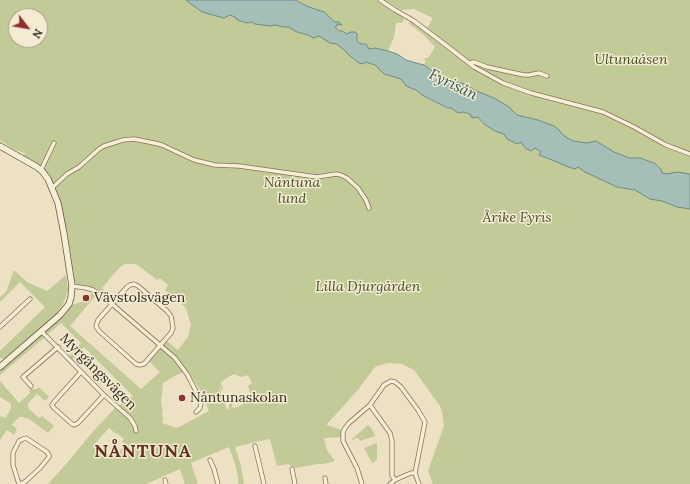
<!DOCTYPE html>
<meta charset="utf-8">
<style>
body{margin:0}
#map{position:relative;width:690px;height:484px;overflow:hidden;background:#ece1c3;font-family:Lora,serif}
canvas{display:block}
.north{position:absolute;left:8px;top:8px;width:40px;height:40px;box-sizing:border-box;background:#f4ebd2;border:1px solid #a89e8a;border-radius:50%;rotate:121deg;font-size:11px;font-weight:700;line-height:16px;text-align:center;color:#362a1e}
.north::after{content:'';display:block;margin:auto;width:14px;height:18px;background:#922f2d;clip-path:polygon(50% 0,100% 100%,50% 72%,0 100%)}
</style>
<div id="map">
<canvas width="690" height="484"></canvas>
<div class="north">N</div>
</div>
<script>
const ctx = document.querySelector('canvas').getContext('2d');
ctx.lineJoin = 'round';
function fill(path, color) {
  ctx.fillStyle = color;
  ctx.fill(path, 'evenodd');
}
function toPath(rows) {
  const path = new Path2D();
  for (const r of rows) {
    path.moveTo(r[0], r[1]);
    for (let i = 2; i < r.length; i += 2) path.lineTo(r[i], r[i + 1]);
  }
  return path;
}
function stroke(path, color, width, dash) {
  ctx.strokeStyle = color;
  ctx.lineWidth = width;
  ctx.lineCap = dash ? 'butt' : 'round';
  ctx.setLineDash(dash || []);
  ctx.stroke(path);
}
function drawText(font, color, halo, rows, align = 'center') {
  ctx.font = font + ' Lora,serif';
  ctx.lineWidth = 3;
  ctx.setLineDash([]);
  ctx.textBaseline = 'middle';
  ctx.strokeStyle = halo;
  ctx.fillStyle = color;
  for (const [text, x, y, turn = 0] of rows) {
    ctx.save();
    ctx.translate(x, y);
    ctx.rotate((+turn || 0) * Math.PI / 180);
    ctx.textAlign = isNaN(turn) ? turn : align;
    if (halo) ctx.strokeText(text, 0, 0);
    ctx.fillText(text, 0, 0);
    ctx.restore();
  }
}
const green = toPath([
 [0,0,207,0,302,20,415,78,426,61,424,59,429,57,435,47,424,35,408,23,411,22,439,42,426,30,433,18,414,9,401,10,384,0,690,0,690,484,433,484,428,471,444,426,442,412,440,406,414,370,402,364,390,363,387,363,375,367,357,391,327,424,327,425,342,430,341,437,324,438,327,450,335,461,332,462,323,464,318,464,296,468,288,464,277,466,270,439,256,442,235,447,241,466,244,484,238,484,238,476,235,464,229,447,191,463,198,484,185,484,180,469,146,484,48,484,67,463,90,435,114,409,114,405,120,405,133,396,84,347,72,360,69,356,81,343,61,323,47,335,46,330,71,305,82,302,92,293,94,292,97,294,70,326,141,389,160,372,146,358,164,339,178,350,188,337,191,325,186,308,165,290,168,285,160,278,157,280,136,264,125,264,120,267,102,288,114,299,113,300,110,299,97,290,91,287,78,285,74,282,70,249,66,228,60,205,52,183,23,156,25,153,13,149,0,140],
 [16,16,40,16,40,40,16,40],
 [188,371,200,390,209,411,177,428,162,423,163,418,162,414,163,408,161,406,162,404,161,402,163,383,176,375],
 [234,374,239,376,243,377,246,375,249,377,252,383,248,386,253,402,250,403,248,401,249,399,246,397,245,398,242,404,240,406,234,408,232,407,232,403,229,404,229,408,227,410,219,387,223,391,223,389,221,384,221,382,230,376],
 [109,428,116,434,117,433,124,439,122,442,125,445,118,453,117,452,112,458,110,457,108,458,93,446],
 [286,0,376,0,403,17,404,20,402,23,396,23,394,37,388,51,375,48,369,49,364,43,361,44,356,41,349,33,347,34,339,32,335,27,337,24,341,24,340,22,335,22,324,12,309,7,295,0],
 [14,270,27,282,47,291,66,275,68,290,63,304,57,313,4,359,0,358,0,351,45,307,20,282,0,302,0,297,6,292],
 [41,335,45,337,0,375,0,372,1,370,1,369],
 [0,381,19,403,30,393,29,390,31,388,33,389,37,389,39,387,49,397,45,401,37,394,28,403,28,408,39,418,42,416,54,426,48,433,28,418,26,419,23,417,19,417,12,425,17,429,14,435,7,430,0,440,0,418,1,416,5,418,11,409,11,404,0,397],
 [368,425,372,429,375,436,360,441,358,438,352,440,352,439],
 [377,443,377,460,372,463,364,448]
]);
const water = toPath([
 [186,0,295,0,309,7,324,12,335,22,339,22,342,25,337,24,337,26,335,27,339,31,342,31,347,34,351,32,355,32,357,34,357,41,361,44,366,44,369,49,375,48,388,51,397,54,406,60,416,63,424,65,440,77,467,85,474,90,494,98,509,107,517,115,538,120,554,126,559,130,564,136,573,141,587,143,596,141,614,152,629,158,640,158,654,163,661,169,662,173,667,174,677,172,690,174,690,209,677,207,662,201,650,199,635,190,617,187,585,172,578,167,575,169,566,166,552,160,539,155,541,152,535,148,531,151,525,148,521,142,517,144,507,139,504,134,495,131,484,124,478,117,472,118,470,114,463,112,458,113,451,108,448,108,422,95,416,90,406,86,401,79,384,74,375,65,366,62,363,64,359,63,350,56,343,49,337,44,330,43,319,36,313,38,308,35,297,32,288,27,284,27,275,25,271,26,255,24,252,22,248,23,240,21,236,19,235,17,230,15,224,18,202,12,191,4,186,0]
]);
const street = toPath([
 [380,0,395,10,414,21,447,46,474,67,503,83,531,93,603,112,634,127,666,145,690,154],
 [469,63,474,62,487,67,524,75,529,75,539,73,547,76],
 [41,170,54,143],
 [52,188,67,174,79,167,99,149,104,146,123,140,134,139,154,143,162,145,194,160,215,165,239,166,317,177,336,174,341,175,347,178,358,188,366,200,369,208],
 [134,284,138,286,167,311,171,316,172,321,173,328,171,333,144,364,140,365,136,364,99,331,96,326,98,320,127,287,130,285,134,284],
 [72,286,86,288,93,290,105,298,175,358,187,374,198,395,201,403,200,408,196,412],
 [0,327,30,299],
 [41,331,104,395,130,418,135,426,136,431],
 [81,372,54,402,52,405,54,408,72,424,74,425,78,423,104,395],
 [31,386,23,377,58,347],
 [370,405,390,433,392,441,392,476,395,480],
 [255,446,264,484],
 [210,460,214,469,218,484],
 [292,469,295,484],
 [325,478,326,484],
 [165,480,166,484],
 [19,484,13,465,13,453,19,441,23,439,26,438,47,452,49,455,49,457,40,468,26,481,21,484],
 [362,484,357,468,343,441,343,432,345,428,349,423,370,405,384,385,391,381,395,382,401,387,418,410,425,422,415,473,419,484],
 [390,484,395,480,406,475,411,473,415,473]
]);
const secondary = toPath([
 [0,146,37,167,42,171,48,179,58,203,64,234,72,286,71,297,69,304,60,315,0,367]
]);
const markers = [
 [86,298,4,"#922f2d"],
 [182,398,4,"#922f2d"]
];
const parkNames = [
 ["Ultunaåsen",631,60],
 ["Nåntuna",292,183],
 ["lund",292,199],
 ["Årike Fyris",517,218],
 ["Lilla Djurgården",368,287]
];
const poiNames = [
 ["Vävstolsvägen",94,298],
 ["Nåntunaskolan",190,398]
];
const streetNames = [
 ["Myrgångsvägen",98,372,45]
];
const waterNames = [
 ["Fyrisån",453,85,26]
];
const districtNames = [
 ["NÅNTUNA",143,452]
];
fill(green, '#c2ca98');
fill(water, '#a5bfb8');
stroke(water, '#6c8d86', 1);
stroke(street, '#86735b', 5);
stroke(secondary, '#67543e', 7);
stroke(street, '#f7eed6', 3.5);
stroke(secondary, '#f7eed6', 5.5);
for (const [x, y, r, color] of markers) {
  const dot = new Path2D();
  dot.arc(x, y, r, 0, 2 * Math.PI);
  ctx.fillStyle = color;
  ctx.fill(dot);
  stroke(dot, '#f4ebd2', 1.5);
}
drawText('italic 14px', '#455226', '#f4ebd2', parkNames);
drawText('14px', '#362a1e', '#f4ebd2', poiNames, 'left');
drawText('14px', '#362a1e', '#f4ebd2', streetNames);
drawText('italic 15px', '#2e5554', '#f4ebd2', waterNames);
ctx.letterSpacing = '1px';
drawText('bold 18px', '#612f1f', '#f4ebd2', districtNames);
ctx.letterSpacing = '0px';
</script>
